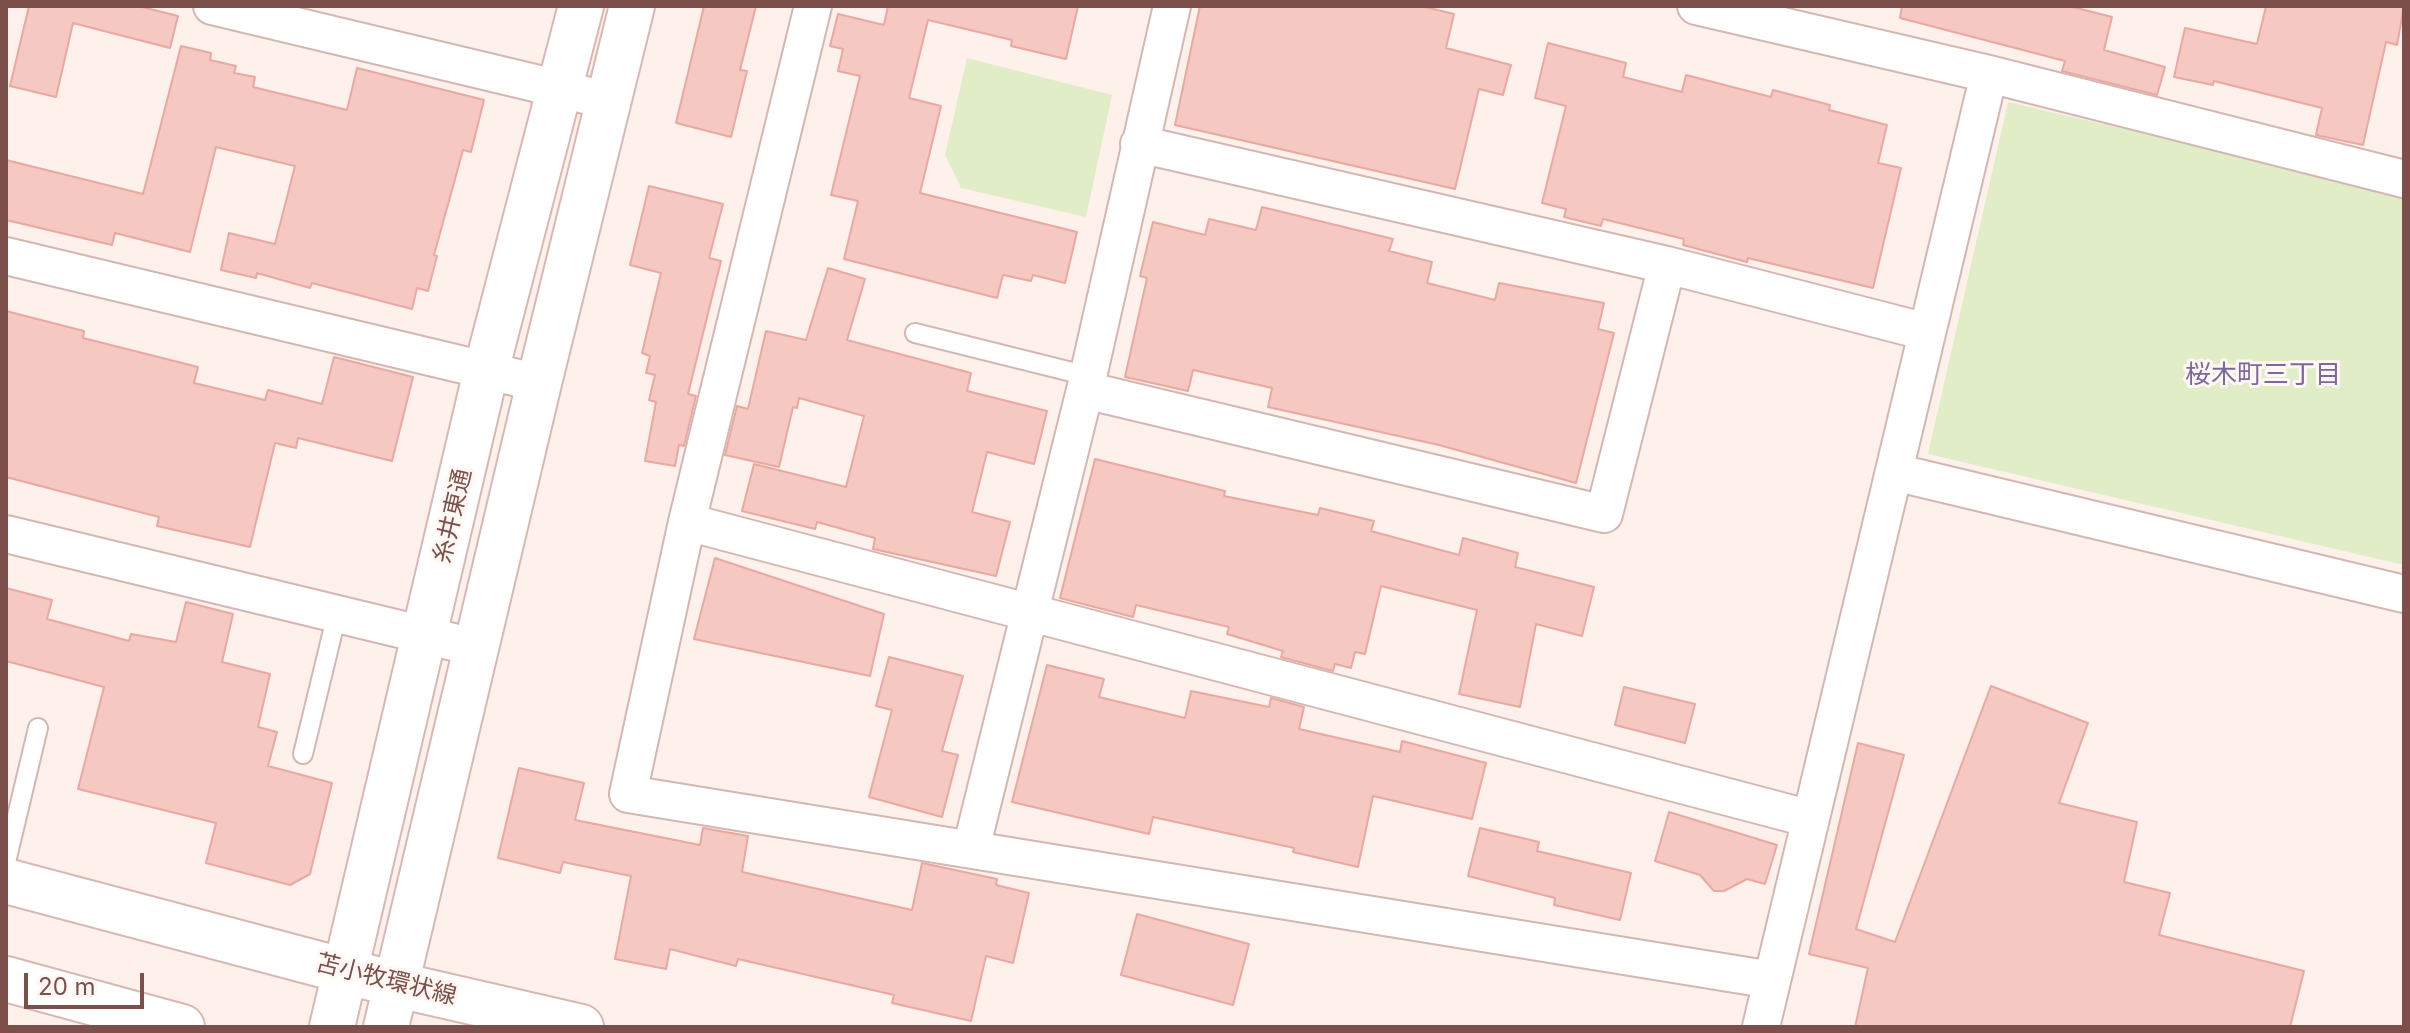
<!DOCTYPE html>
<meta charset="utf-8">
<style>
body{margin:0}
#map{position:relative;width:2410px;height:1033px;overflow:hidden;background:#fef1eb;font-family:Inter,sans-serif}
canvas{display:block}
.frame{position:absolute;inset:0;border:8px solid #7c4f4b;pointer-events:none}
.scale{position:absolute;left:24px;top:973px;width:120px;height:36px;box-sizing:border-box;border:4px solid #7c4f4b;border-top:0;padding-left:10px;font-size:24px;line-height:28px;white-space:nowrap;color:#7c4f4b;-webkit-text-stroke:6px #fff7f3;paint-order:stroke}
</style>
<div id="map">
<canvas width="2410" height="1033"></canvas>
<div class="frame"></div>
<div class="scale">20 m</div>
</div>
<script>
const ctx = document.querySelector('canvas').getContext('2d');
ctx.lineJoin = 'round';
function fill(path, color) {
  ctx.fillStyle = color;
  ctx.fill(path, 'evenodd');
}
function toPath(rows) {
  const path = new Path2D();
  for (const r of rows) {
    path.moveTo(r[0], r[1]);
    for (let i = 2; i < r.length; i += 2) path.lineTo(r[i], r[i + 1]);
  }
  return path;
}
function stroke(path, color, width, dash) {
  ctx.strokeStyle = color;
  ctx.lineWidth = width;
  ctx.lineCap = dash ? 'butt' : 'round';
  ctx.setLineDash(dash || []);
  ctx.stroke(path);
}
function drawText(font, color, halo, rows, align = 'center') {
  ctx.font = font + ' Inter,"Noto Sans JP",sans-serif';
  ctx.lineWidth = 6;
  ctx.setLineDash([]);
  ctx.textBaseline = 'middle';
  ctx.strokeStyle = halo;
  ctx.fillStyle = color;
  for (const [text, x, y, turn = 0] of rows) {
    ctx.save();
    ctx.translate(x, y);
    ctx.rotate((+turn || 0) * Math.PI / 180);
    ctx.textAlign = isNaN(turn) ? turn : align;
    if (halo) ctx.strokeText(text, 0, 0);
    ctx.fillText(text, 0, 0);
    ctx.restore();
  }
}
const green = toPath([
 [967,58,1112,95,1086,217,961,188,945,155],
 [2008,102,2404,194,2404,565,1928,454]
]);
const building = toPath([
 [29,6,138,6,178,16,170,48,73,23,56,97,10,86,29,6],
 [704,6,756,6,740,70,747,71,731,137,676,123,704,6],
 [888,6,1078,6,1066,59,1011,46,1012,40,928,20,909,98,941,106,920,193,1077,232,1065,283,1033,275,1031,281,1003,275,997,298,844,259,858,201,831,195,860,76,838,71,843,49,830,46,838,14,884,25,888,6],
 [1200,6,1421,6,1454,14,1446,48,1511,65,1503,95,1479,89,1455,189,1175,125,1200,6],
 [1902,6,2069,6,2112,17,2104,50,2165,67,2157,95,2062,71,2065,61,1900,18,1902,6],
 [2266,6,2404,6,2397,45,2386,42,2363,145,2316,135,2322,108,2214,81,2213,85,2174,77,2185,28,2257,44,2266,6],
 [1548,43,1626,63,1623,77,1682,92,1686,75,1771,97,1773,90,1830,105,1829,110,1887,125,1878,163,1901,168,1873,288,1748,258,1747,262,1683,245,1684,239,1603,219,1601,226,1564,217,1566,209,1542,203,1566,106,1535,98,1548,43],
 [181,46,211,53,210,60,236,66,234,73,255,77,253,87,347,110,357,68,484,100,471,152,463,150,434,255,437,256,428,291,417,288,412,309,312,283,310,288,257,273,256,278,221,270,229,233,275,244,295,166,216,147,190,252,115,233,112,245,6,220,6,160,143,194,181,46],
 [649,186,723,204,709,258,721,261,688,394,696,396,684,446,679,445,675,466,645,461,656,402,649,400,655,375,646,373,650,356,642,353,661,273,630,265,649,186],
 [1262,207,1393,239,1389,251,1432,262,1427,283,1495,300,1499,283,1604,303,1598,329,1614,333,1576,483,1439,445,1268,407,1272,388,1193,370,1188,391,1125,377,1147,278,1140,276,1153,222,1205,235,1209,219,1256,230,1262,207],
 [828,268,865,279,847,340,971,373,967,391,1047,411,1034,464,987,452,972,512,1010,522,996,576,873,549,875,538,817,522,815,529,742,511,754,464,846,487,864,416,799,398,797,408,793,407,779,467,725,455,737,406,748,409,766,331,806,340,828,268],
 [6,311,84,331,83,338,198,367,194,383,265,400,268,390,322,404,334,357,413,377,392,461,298,438,296,448,275,443,250,547,157,526,159,517,6,477,6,311],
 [1095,459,1225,491,1224,496,1318,515,1320,508,1374,521,1371,531,1459,555,1463,538,1518,553,1515,567,1594,587,1582,636,1536,624,1520,707,1459,694,1477,610,1381,586,1365,654,1355,652,1351,668,1335,664,1333,671,1281,657,1283,651,1227,634,1229,627,1136,605,1133,617,1060,598,1095,459],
 [715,558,884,614,870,676,694,639,715,558],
 [6,588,52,600,47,619,129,641,131,634,176,642,186,602,233,614,222,662,270,674,258,727,277,732,268,766,332,783,310,874,290,885,206,863,216,823,78,789,104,687,6,661,6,588],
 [889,657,963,676,942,751,958,755,942,817,869,797,892,710,876,706,889,657],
 [1047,665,1104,679,1099,697,1185,718,1191,691,1269,707,1271,698,1304,707,1299,729,1400,752,1402,741,1486,763,1472,819,1373,796,1358,867,1293,852,1294,848,1153,817,1149,834,1012,802,1047,665],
 [1991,686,2088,723,2059,803,2137,822,2124,882,2170,893,2159,935,2304,971,2290,1027,1855,1027,1868,968,1809,954,1858,743,1904,755,1856,929,1895,942,1991,686],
 [1624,687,1695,704,1685,743,1615,725,1624,687],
 [519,768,584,783,575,820,700,845,703,828,748,836,742,872,912,910,922,863,997,879,996,885,1029,893,1013,963,986,956,971,1021,892,1003,894,995,738,959,736,966,670,949,666,969,615,959,631,876,563,862,560,873,498,858,519,768],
 [1669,812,1777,845,1765,884,1747,879,1724,891,1714,891,1700,875,1655,861,1669,812],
 [1480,828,1539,842,1537,851,1631,873,1620,920,1554,905,1555,898,1468,876,1480,828],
 [1137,914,1249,944,1233,1005,1121,975,1137,914]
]);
const lane = toPath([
 [915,333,1088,376],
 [303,754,337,614],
 [6,862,38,728]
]);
const street = toPath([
 [212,6,610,101],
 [813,6,687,522,628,794,1772,980],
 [1696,6,1989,74,2404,179],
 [1139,144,1667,265,1927,332],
 [6,256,539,383],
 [1085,390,1604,514,1667,265],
 [1894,472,2404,594],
 [687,522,1811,819],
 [6,534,478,648],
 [971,849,1085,390,1172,6],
 [1761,1027,1989,74]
]);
const secondary = toPath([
 [6,881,398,985,581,1027],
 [6,979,182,1027],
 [332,1027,486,371,581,6],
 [386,1027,539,383,632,6]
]);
const streetNames = [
 ["糸井東通",453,516,-77],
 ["苫小牧環状線",386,980,14]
];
const neighbourhoodNames = [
 ["桜木町三丁目",2263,375]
];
fill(green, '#e1edc7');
fill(building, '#f5c8c1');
stroke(building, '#e9a8a0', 2);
stroke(lane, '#d4b7b2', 22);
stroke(street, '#d4b7b2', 40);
stroke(secondary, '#d9b8b1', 48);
stroke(lane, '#fff', 18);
stroke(street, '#fff', 36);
stroke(secondary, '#fff', 44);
drawText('24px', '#7c4f4b', '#fff7f3', streetNames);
drawText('26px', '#7d689e', '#fff7f3', neighbourhoodNames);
</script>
